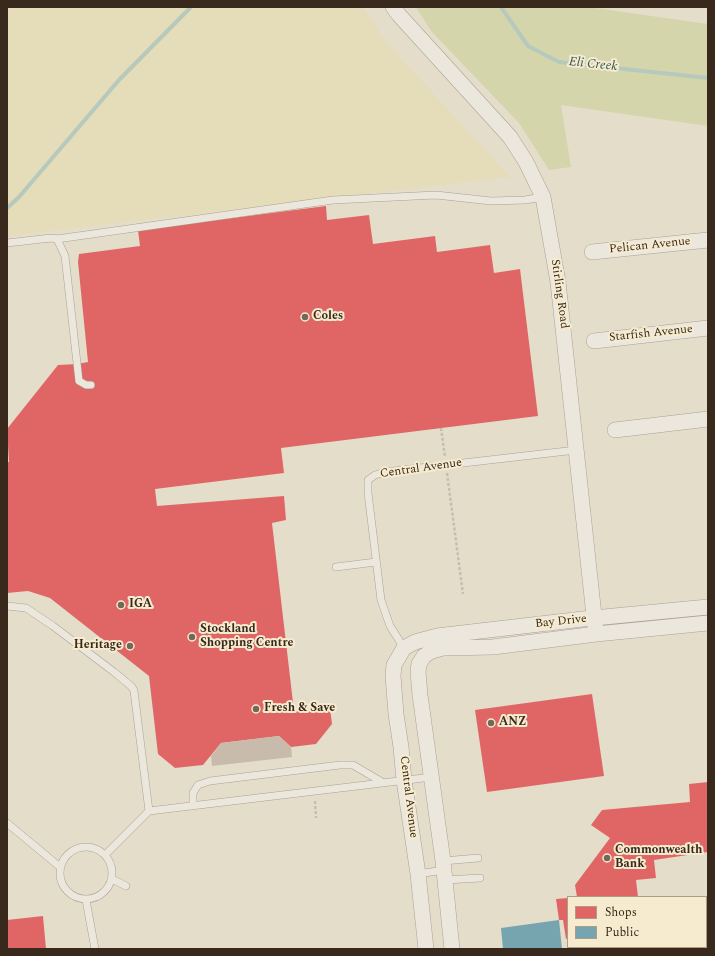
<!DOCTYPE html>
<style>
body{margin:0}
#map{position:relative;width:715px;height:956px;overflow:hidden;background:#e4ddca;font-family:Spectral,serif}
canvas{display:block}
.frame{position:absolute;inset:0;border:8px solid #38291c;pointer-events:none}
.legend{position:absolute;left:567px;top:896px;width:140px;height:52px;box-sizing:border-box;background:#f7ebcf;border:1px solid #ab9d87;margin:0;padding:5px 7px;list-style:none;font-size:12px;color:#38291c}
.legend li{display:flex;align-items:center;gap:8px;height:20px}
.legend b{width:20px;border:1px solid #ab9d87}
</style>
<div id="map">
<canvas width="715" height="956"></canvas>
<div class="frame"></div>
<ul class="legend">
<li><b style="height:11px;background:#e06666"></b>Shops</li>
<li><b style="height:11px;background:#76a5af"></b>Public</li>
</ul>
</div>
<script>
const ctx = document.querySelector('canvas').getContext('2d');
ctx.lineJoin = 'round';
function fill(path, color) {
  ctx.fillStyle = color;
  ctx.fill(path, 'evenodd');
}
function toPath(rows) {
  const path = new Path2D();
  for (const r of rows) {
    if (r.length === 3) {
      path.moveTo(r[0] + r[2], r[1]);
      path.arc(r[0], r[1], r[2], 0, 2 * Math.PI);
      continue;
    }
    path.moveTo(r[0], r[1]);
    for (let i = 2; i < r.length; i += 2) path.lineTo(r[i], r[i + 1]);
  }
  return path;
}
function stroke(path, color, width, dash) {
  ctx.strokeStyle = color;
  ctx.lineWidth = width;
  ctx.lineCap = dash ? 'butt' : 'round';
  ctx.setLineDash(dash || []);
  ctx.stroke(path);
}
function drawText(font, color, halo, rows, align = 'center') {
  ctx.font = font + ' Spectral,serif';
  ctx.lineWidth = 4;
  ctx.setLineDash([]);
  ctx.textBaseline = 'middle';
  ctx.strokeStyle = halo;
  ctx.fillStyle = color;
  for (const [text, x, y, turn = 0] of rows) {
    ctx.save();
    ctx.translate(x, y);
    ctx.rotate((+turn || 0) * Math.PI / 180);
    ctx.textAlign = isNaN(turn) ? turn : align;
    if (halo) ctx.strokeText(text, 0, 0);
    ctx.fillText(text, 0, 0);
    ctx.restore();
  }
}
const farmland = toPath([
 [7,7,363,7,385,41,510,177,7,236]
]);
const green = toPath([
 [416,7,588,7,708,24,708,126,561,105,571,167,549,170,519,123,431,31]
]);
const shops = toPath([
 [326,206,327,220,369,215,373,244,435,236,437,252,490,245,494,273,520,269,538,416,281,448,284,473,155,489,157,506,284,496,286,520,272,523,294,711,330,708,332,724,316,744,291,747,279,736,221,743,203,765,175,768,158,754,149,676,50,598,28,591,7,593,7,462,9,462,7,429,58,365,77,364,88,362,78,262,79,254,140,246,138,230],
 [592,694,604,776,487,792,475,710],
 [708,782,708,852,654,860,656,878,636,880,638,897,577,897,575,885,610,838,591,825,602,810,690,802,689,784],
 [568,898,568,938,566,939,563,920,559,920,556,899],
 [43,916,46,949,7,949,7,920]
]);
const public = toPath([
 [559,920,562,949,503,949,501,928],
 [706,921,708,921,708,949,646,949,646,947,706,947]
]);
const stream = toPath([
 [501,7,528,46,559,62,708,78],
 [7,208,19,197,119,80,191,7]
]);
const building = toPath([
 [279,736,291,747,292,757,212,766,211,756,221,743]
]);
const path = toPath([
 [441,428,445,457],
 [447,473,463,594],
 [315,801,316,818]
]);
const lane = toPath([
 [57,239,65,256,79,381,86,385,91,385],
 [7,243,51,238,57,239,333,200,436,195,491,201,525,200,543,197],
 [336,567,376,562],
 [7,606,26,608,53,626,114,672,132,687,134,691,149,811],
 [404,648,390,626,381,600,368,493,368,480,375,475,385,472,576,450],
 [193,805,193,793,198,785,210,781,340,765,353,765,382,782],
 [7,823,60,867],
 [86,873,26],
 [105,855,149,811,432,777],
 [443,861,478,858],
 [418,874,444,870],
 [112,879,126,886],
 [445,880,480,878],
 [86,900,95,949]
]);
const street = toPath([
 [393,7,399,15,510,137,526,162,543,197,558,282,596,634],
 [592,252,708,240],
 [594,341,708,328],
 [615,430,708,419],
 [426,949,418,874,404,780,401,747,396,714,393,676,394,665,404,648,415,642,437,636,583,619,708,607],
 [452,949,443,861,420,695,418,672,419,664,424,656,432,651,443,648,493,647,596,634,708,623]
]);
const markers = [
 [305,317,4,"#746859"],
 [121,605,4,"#746859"],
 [192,637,4,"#746859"],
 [130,646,4,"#746859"],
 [256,709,4,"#746859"],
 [491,723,4,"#746859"],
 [607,858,4,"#746859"]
];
const streetNames = [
 ["Pelican Avenue",650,246,-6],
 ["Stirling Road",559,294,82],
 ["Starfish Avenue",651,334,-6],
 ["Central Avenue",421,469,-8],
 ["Bay Drive",561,622,-6],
 ["Central Avenue",408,797,83]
];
const poiNames = [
 ["Coles",313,317],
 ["IGA",129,605],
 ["Stockland",200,630],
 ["Shopping Centre",200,644],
 ["Heritage",122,646,"right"],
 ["Fresh & Save",264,709],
 ["ANZ",499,723],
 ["Commonwealth",615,851],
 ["Bank",615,865]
];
const waterNames = [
 ["Eli Creek",593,65,6]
];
fill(farmland, '#e5dcba');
fill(green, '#d5d5ac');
fill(shops, '#e06666');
fill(public, '#76a5af');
stroke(stream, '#b6c9bd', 4);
fill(building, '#c8bbab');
stroke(lane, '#a9a194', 8);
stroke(street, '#a9a194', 16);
stroke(path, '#c5beb3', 2.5, [3, 2]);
stroke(lane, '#ece7dd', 7);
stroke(street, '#ece7dd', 15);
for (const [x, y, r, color] of markers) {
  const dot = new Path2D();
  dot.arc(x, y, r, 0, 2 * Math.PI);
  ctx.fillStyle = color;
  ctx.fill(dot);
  stroke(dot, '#f7ebcf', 1.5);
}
drawText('12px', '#38291c', '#f7ebcf', streetNames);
drawText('bold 12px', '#38291c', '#f7ebcf', poiNames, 'left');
drawText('italic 13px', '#2b5855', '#f7ebcf', waterNames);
</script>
